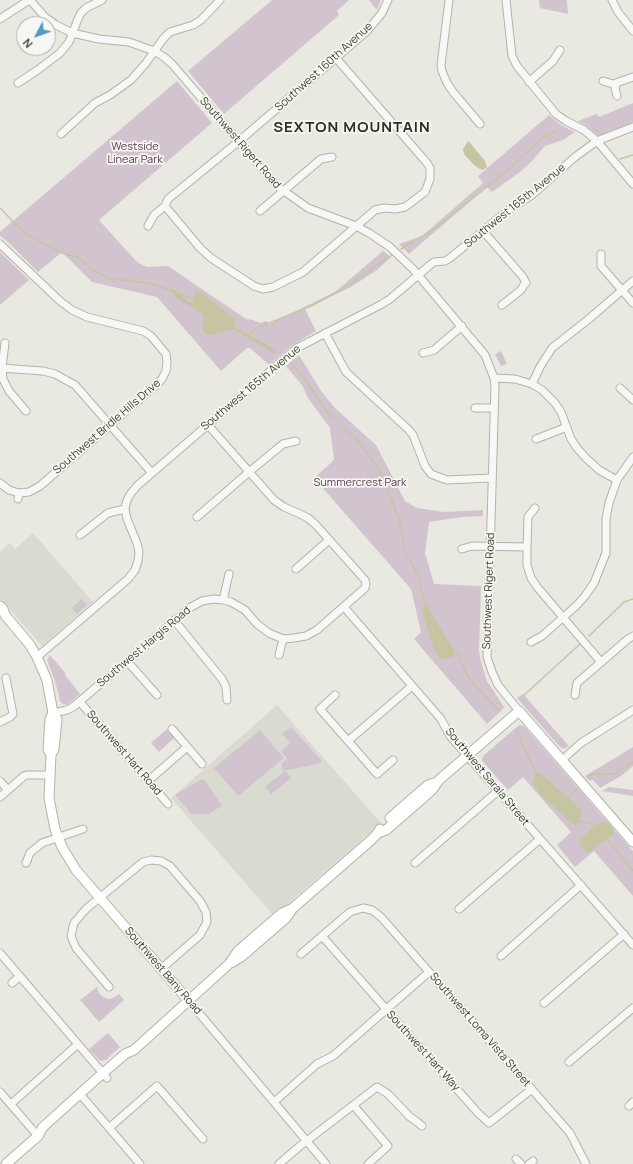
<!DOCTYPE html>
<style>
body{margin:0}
#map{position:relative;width:633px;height:1164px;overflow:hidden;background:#e9e9e2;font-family:Manrope,sans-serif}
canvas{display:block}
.north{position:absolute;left:16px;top:16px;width:40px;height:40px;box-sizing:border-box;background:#f6f7f2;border:1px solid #acaea3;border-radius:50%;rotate:229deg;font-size:11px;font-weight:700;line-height:16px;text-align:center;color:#3d402c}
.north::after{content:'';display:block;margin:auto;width:14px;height:18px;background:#549bc1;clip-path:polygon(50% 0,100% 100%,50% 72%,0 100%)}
</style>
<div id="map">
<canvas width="633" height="1164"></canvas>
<div class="north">N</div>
</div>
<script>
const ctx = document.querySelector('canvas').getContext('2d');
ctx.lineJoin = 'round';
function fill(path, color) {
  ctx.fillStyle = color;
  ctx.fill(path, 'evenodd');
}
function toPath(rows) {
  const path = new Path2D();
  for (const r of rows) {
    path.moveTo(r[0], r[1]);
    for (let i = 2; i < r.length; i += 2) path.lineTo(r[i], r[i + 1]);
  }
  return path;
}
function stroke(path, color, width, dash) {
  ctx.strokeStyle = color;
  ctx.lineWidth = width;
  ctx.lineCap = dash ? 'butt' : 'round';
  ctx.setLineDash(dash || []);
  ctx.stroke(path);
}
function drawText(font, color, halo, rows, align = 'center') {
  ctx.font = font + ' Manrope,sans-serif';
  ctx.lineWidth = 3.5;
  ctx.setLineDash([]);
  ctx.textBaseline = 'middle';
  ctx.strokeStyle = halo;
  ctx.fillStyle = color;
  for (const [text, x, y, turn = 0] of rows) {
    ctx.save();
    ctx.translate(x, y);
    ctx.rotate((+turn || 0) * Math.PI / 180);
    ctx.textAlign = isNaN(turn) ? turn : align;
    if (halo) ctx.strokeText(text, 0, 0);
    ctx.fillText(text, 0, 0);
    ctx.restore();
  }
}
const built = toPath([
 [33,533,93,602,42,646,0,598,0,552,10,543,15,549],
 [277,705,381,823,274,916,171,798]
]);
const green = toPath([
 [272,0,349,0,337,11,339,15,224,114,188,71],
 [369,0,381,0,377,10],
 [539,0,567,0,568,14,540,8],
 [177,81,212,123,99,220,135,260,140,264,147,267,168,266,246,319,253,320,260,323,267,321,268,325,335,292,383,251,391,257,377,270,351,287,305,309,316,331,294,344,269,365,250,348,247,348,221,371,157,297,92,282,62,252,38,272,7,241,0,236,0,232],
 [633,103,633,122,600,135,597,135,587,126,578,121,597,114,599,117],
 [549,115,561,125,575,132,563,140,545,146,532,161,520,172,492,192,487,187,409,254,399,244,422,236,483,183,478,176],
 [0,252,29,280,0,305],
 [501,351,507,364,501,366,495,354],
 [299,355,321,391,335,408,376,445,405,501,417,508,444,512,483,510,483,516,462,517,429,522,425,553,434,584,481,586,479,651,481,662,487,681,504,707,502,710,487,724,414,639,421,632,411,589,314,478,334,460,330,428,308,398,302,385,286,366],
 [82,599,87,605,77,614,72,608],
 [50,655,66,674,65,675,80,694,67,705,63,704,60,701,55,681,47,660],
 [523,694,569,746,566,748,564,749,560,747,517,698],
 [519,725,524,726,633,851,633,896,594,851,575,867,557,845,571,832,523,777,508,790,483,762,482,759,484,755],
 [291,727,321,760,321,763,283,771,281,763,287,759,281,751,290,743,282,734],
 [167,729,174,738,159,752,151,743],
 [260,730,284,758,238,796,214,768],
 [633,747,633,766,621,776,600,788,593,780,590,781,585,776],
 [285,771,291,778,271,794,265,787],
 [202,779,205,780,222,806,208,814,191,814,175,795],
 [609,787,633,790,633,796,602,791],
 [97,987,99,993,103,997,109,999,113,998,119,994,124,1000,99,1022,80,1000],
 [108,1033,120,1047,106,1060,100,1061,89,1049]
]);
const water = toPath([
 [468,141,471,144,485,161,487,167,483,170,478,168,474,165,464,154,463,149],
 [173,289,190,303,193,302,196,291,201,293,219,306,235,319,234,324,237,328,250,336,268,345,277,353,274,354,266,348,234,330,229,330,212,335,205,334,202,329,204,317,202,313,176,298,171,292,171,290],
 [424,605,427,607,454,650,454,656,441,660,439,657,434,649,424,618,422,608],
 [535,771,542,774,582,811,579,822,575,826,540,794,533,784],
 [605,821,608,822,614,830,614,834,590,852,584,851,580,845,580,839,596,825]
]);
const stream = toPath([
 [594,129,601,134],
 [620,159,633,155],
 [0,208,23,232,52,248,67,255,76,256,93,270,108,278,153,284,172,291],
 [401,249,433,230,508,170,541,139,557,130],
 [175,292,194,299],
 [260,327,313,305,344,288,392,255],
 [247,336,254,331],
 [291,363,305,379,328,413,337,421],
 [342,426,358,441,374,462,384,480,399,519,403,538,403,548,419,577,421,590,428,608],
 [589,636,624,602,633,599],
 [452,653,458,653,466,673,472,682,499,711],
 [522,697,580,644],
 [516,730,535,771],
 [587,777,593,774,615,774,633,762],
 [568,798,578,788],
 [579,821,596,825,597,827],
 [607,839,633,871]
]);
const minor = toPath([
 [30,0,45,17,56,25,72,33,99,39,129,42,154,51,164,57,172,64,277,186,308,208,356,226,369,233,390,247,413,269,485,355,494,378,495,387,487,657,492,672,498,685,519,711],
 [449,0,441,65,442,71,447,83,453,92,480,124],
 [506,0,512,56,517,66,556,114,566,121,584,130,597,141,633,184],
 [612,0,618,12,633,31],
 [0,19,29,0],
 [603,81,613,84,633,77],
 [529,82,553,61,560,50],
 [18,83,39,69,60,53,69,42,78,19,81,13,86,8,102,0],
 [616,84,615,88,617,96],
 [61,134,95,103,110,95,131,80,146,63,163,39,170,32,193,25,201,20,220,0],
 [165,206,200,248,211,258,254,286,263,289,273,287,303,272,375,210,384,208,395,209,405,207,425,192,430,179,430,168,427,163,336,58],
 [260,211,321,159,332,157],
 [148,226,154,215,165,206,168,199,238,142,367,31,382,13,388,0],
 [483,231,523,277,526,283],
 [0,244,60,301,72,310,87,317,143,331,151,336,166,354,167,363,166,371,162,379,156,385,40,486,29,492,19,493],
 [601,254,601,266,633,303],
 [502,305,521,290,525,283],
 [325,333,346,372,409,430,413,435,425,466,431,474,447,480,492,478],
 [5,343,2,368,3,379,9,391,26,411],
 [423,353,434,350,462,326],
 [0,368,43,371,55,374,75,385,152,473],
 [494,378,515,379,532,384,542,390,555,403,561,412,571,439,577,448,586,458,599,470,617,480],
 [532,384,540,367,552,348,590,318,633,281],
 [620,388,633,400],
 [475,408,494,408],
 [536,439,567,427],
 [0,483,9,490,19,493,18,499],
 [535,508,528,517,527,547,527,565,531,578,538,588,601,662],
 [197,517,249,472,283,444,296,441],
 [80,535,108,513,125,509],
 [462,549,472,546,527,547],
 [296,569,329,540],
 [223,600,229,574],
 [344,607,441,719,450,736,633,945],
 [174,620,222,679,226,687,227,700],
 [531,642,542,636,576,606,585,596,594,583,606,553,606,519,609,503,617,480,633,457],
 [279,655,283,639],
 [37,657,128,579,135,570,138,561,139,552,137,543,127,519,125,509,127,500,131,493,138,485,297,348,382,304,390,299,430,265,434,262,445,261,450,258,510,209,532,195,575,157,597,141,633,127],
 [127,661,157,695],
 [335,695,320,709,377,774,393,760],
 [575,695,577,683,628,639,633,636],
 [80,702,168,804],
 [53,713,67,710,73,707,191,607,202,601,214,599,223,600,231,602,245,610,257,624,269,633,283,639,294,638,306,636,317,630,365,588,366,584,365,580,316,525,308,518,300,514,284,507,274,500,208,425],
 [0,722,10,717,13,714,6,678],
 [172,729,202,764],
 [348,741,412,686],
 [562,760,581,743,633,710],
 [0,781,8,790],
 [148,781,187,747],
 [0,797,24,776,27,775,50,775],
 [26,863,30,853,42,843,83,829],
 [415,863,498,791],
 [459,909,540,839],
 [322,936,386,1009,478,1113,489,1123,532,1089],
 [0,953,107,1078],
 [301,954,350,912,363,908,372,910,381,917,570,1133,586,1164],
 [501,956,581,885],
 [12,983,20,976],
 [109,987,76,948,71,936,74,923,86,909,143,862,151,860,161,861,170,866,200,901,206,912,207,922,200,935,161,969],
 [188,1000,326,1164],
 [544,1003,624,934],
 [569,1062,633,1008],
 [0,1092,38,1136],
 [80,1094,140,1164],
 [274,1102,317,1064,333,1056,429,972],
 [11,1104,78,1044],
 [354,1106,388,1146,368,1164],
 [629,1106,633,1102],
 [109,1128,157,1086,203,1139],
 [516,1159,521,1164],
 [279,1164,300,1146,377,1087,388,1094,410,1117,416,1121,422,1126],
 [529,1164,533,1161]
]);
const major = toPath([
 [0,606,3,609,5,615,30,645,37,657,47,680,53,713,57,719,54,749,51,755],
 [53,713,50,719,48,749,51,755,49,798,55,829,62,847,76,870,188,1000],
 [390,818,428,785,434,783],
 [378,833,386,830,423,798,432,790,439,780,519,711,633,842],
 [231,963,241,957,286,918,293,908,370,841,378,833,380,829],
 [6,1164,38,1136,43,1127,103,1073,125,1054,134,1050,229,964,238,951,282,913,293,908]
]);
const streetNames = [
 ["Southwest 160th Avenue",324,67,-42],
 ["Southwest Rigert Road",240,143,49],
 ["Southwest 165th Avenue",515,206,-39],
 ["Southwest 165th Avenue",251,388,-40],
 ["Southwest Bridle Hills Drive",107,427,-41],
 ["Southwest Rigert Road",489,591,-88],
 ["Southwest Hargis Road",144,647,-40],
 ["Southwest Hart Road",124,753,49],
 ["Southwest Sarala Street",487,777,50],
 ["Southwest Bany Road",163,971,49],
 ["Southwest Loma Vista Street",480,1030,49],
 ["Southwest Hart Way",423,1051,48]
];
const parkNames = [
 ["Westside",135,147],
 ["Linear Park",135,160],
 ["Summercrest Park",360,483]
];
const districtNames = [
 ["SEXTON MOUNTAIN",352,128]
];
fill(built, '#d9dbd1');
fill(green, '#d2c4cf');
fill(water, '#c5c6a1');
stroke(stream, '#c5c6a1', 1.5);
stroke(minor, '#b2b3a8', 9);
stroke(major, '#b2b4a3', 11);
stroke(minor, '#f7f8f5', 7);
stroke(major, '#fff', 9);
drawText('11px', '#3d402c', '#f6f7f2', streetNames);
drawText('11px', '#5a3b50', '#f6f7f2', parkNames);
ctx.letterSpacing = '1px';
drawText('bold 15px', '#2e311e', '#f6f7f2', districtNames);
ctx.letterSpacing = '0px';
</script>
